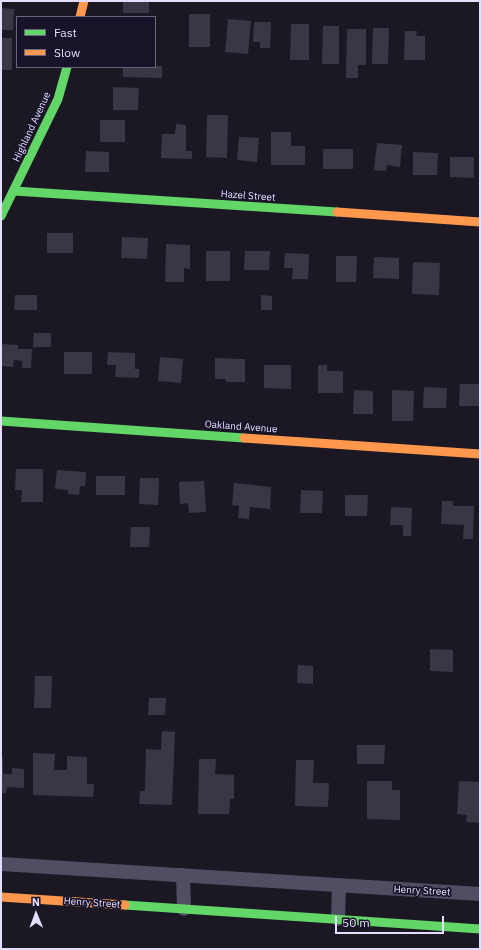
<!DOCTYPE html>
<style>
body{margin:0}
#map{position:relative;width:481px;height:950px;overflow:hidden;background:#1b1824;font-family:"IBM Plex Sans",sans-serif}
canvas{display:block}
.frame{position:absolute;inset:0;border:2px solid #e4ddfd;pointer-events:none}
.legend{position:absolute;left:16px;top:16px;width:140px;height:52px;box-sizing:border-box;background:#191329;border:1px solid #6a647e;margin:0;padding:5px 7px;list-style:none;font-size:12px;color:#e4ddfd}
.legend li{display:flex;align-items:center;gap:8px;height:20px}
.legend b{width:20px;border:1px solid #6a647e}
.north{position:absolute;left:16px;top:894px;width:40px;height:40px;-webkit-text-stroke:3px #191329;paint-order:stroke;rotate:359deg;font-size:11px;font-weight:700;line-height:16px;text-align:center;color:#e4ddfd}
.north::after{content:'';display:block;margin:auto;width:14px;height:18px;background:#e4ddfd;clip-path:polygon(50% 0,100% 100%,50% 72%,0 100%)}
.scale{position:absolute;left:335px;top:916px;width:109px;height:18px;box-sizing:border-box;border:2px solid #e4ddfd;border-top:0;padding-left:5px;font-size:12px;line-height:14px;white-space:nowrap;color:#e4ddfd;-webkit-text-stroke:3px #191329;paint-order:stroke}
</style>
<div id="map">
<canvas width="481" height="950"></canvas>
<div class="frame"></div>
<ul class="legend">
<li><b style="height:5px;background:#63d668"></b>Fast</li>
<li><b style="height:5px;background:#ff974d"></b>Slow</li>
</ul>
<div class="north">N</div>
<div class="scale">50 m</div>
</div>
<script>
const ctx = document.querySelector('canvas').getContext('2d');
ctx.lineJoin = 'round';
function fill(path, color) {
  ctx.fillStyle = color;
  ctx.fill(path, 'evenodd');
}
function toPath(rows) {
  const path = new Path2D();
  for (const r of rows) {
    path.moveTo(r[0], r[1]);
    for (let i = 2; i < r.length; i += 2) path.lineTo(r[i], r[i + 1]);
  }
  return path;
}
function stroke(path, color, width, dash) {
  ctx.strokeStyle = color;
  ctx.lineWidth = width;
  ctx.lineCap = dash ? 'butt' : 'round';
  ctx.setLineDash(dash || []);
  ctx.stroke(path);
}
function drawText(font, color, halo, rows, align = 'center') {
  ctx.font = font + ' "IBM Plex Sans",sans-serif';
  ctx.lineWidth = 3.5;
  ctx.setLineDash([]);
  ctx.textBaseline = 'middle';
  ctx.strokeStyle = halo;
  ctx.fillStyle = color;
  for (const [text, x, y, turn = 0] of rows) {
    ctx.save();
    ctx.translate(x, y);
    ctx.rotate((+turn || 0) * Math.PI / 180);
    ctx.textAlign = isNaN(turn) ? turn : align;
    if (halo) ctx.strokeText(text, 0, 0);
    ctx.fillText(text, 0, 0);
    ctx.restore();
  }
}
const building = toPath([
 [123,1,149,1,149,13,123,13],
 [1,8,14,9,13,30,1,30],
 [189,14,210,14,210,47,189,47],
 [228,19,251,21,248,54,225,52],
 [254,22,271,22,270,48,260,48,260,42,253,42],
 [291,24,309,24,309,60,290,60],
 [323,26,339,26,339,64,322,64],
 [373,28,389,28,388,64,372,64],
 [347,29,366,29,366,65,358,65,358,78,346,78],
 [405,31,417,31,416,36,425,36,425,60,404,60],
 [1,38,12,38,12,70,1,70],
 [155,66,162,66,162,78,123,77,123,67],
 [113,87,139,88,138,110,113,110],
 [207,115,228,115,227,158,206,157],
 [100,120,125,120,125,142,100,142],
 [176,124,186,125,186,151,192,151,192,159,161,158,162,134,175,134],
 [271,132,291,132,291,146,305,146,305,165,271,165],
 [239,137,259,138,257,162,237,160],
 [377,143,402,145,400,167,387,165,386,171,374,170],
 [323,149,353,149,353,169,323,169],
 [86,151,109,152,109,172,85,172],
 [413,152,438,153,437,175,413,175],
 [450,157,474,157,474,178,450,177],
 [47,233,73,233,73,253,47,253],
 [122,237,148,238,147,259,121,258],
 [166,244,190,245,190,269,184,268,184,282,165,282],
 [206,251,230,251,230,281,206,281],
 [245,251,270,251,269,270,244,270],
 [285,253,309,254,308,279,292,279,293,268,284,268],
 [336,256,357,256,356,282,336,282],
 [374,257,399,258,399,279,373,278],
 [413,262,440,263,439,295,412,294],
 [15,295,37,295,37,310,14,310],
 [261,295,272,296,272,310,261,310],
 [34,333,51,333,51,347,33,347],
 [1,344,18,345,18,349,32,349,31,368,22,368,22,361,14,360,13,367,1,366],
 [64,352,92,352,92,374,64,374],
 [108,352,135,353,135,369,139,369,139,378,115,377,116,365,107,365],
 [160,357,183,359,181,383,158,381],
 [215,358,245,359,245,382,226,382,226,379,215,379],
 [264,365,291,365,291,389,264,388],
 [318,365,327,365,327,371,343,371,343,393,318,393],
 [460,384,480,384,480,406,459,406],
 [424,387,447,388,446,408,423,408],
 [354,390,373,391,373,414,353,414],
 [392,390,414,391,413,421,392,421],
 [16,469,43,469,43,502,21,502,22,490,15,490],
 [57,470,86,472,85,486,80,486,79,495,68,494,68,490,55,489],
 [96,476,125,476,125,495,96,495],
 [140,478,159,478,158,505,139,504],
 [204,481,206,512,189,513,188,503,180,504,179,482],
 [234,483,271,487,270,509,250,507,249,519,238,518,239,506,232,505],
 [301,490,323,491,322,513,300,513],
 [345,495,368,495,367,516,345,516],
 [442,501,453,501,453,506,474,506,473,539,463,539,464,525,441,524],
 [391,507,412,508,411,536,403,536,403,525,390,525],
 [131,527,150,527,149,547,130,547],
 [430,649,453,650,453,672,430,671],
 [298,665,313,666,313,684,297,683],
 [35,676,52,676,51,708,34,708],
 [149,698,166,698,165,715,148,715],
 [162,731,175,732,172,805,139,804,140,791,145,791,146,749,161,750],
 [357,745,385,745,384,764,357,764],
 [33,753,55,754,54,770,67,770,67,756,87,757,87,784,94,784,93,797,33,795],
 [1,758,3,758,3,774,12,774,12,768,24,769,24,788,7,787,6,793,1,793],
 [199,759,216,759,215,774,234,775,234,799,230,799,229,814,198,814],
 [296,760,314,760,313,783,329,783,328,807,295,806],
 [367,781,392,781,392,790,400,790,400,820,367,819],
 [459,781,480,782,480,823,466,822,467,815,457,814]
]);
const street = toPath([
 [1,864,480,894],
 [183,875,184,909],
 [338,919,339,886]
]);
const fast = toPath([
 [14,191,337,212],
 [1,216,58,99,67,67],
 [1,421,244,438],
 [125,905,480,929]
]);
const slow = toPath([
 [80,17,84,1],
 [337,212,480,222],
 [244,438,480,454],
 [1,897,125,905]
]);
const streetNames = [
 ["Highland Avenue",32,127,-65],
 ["Hazel Street",248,196,4],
 ["Oakland Avenue",241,427,4],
 ["Henry Street",422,891,3],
 ["Henry Street",92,903,4]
];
fill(building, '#3b3645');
stroke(street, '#514e64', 14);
stroke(fast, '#63d668', 9);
stroke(slow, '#ff974d', 9);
drawText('10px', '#e4ddfd', '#191329', streetNames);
</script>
